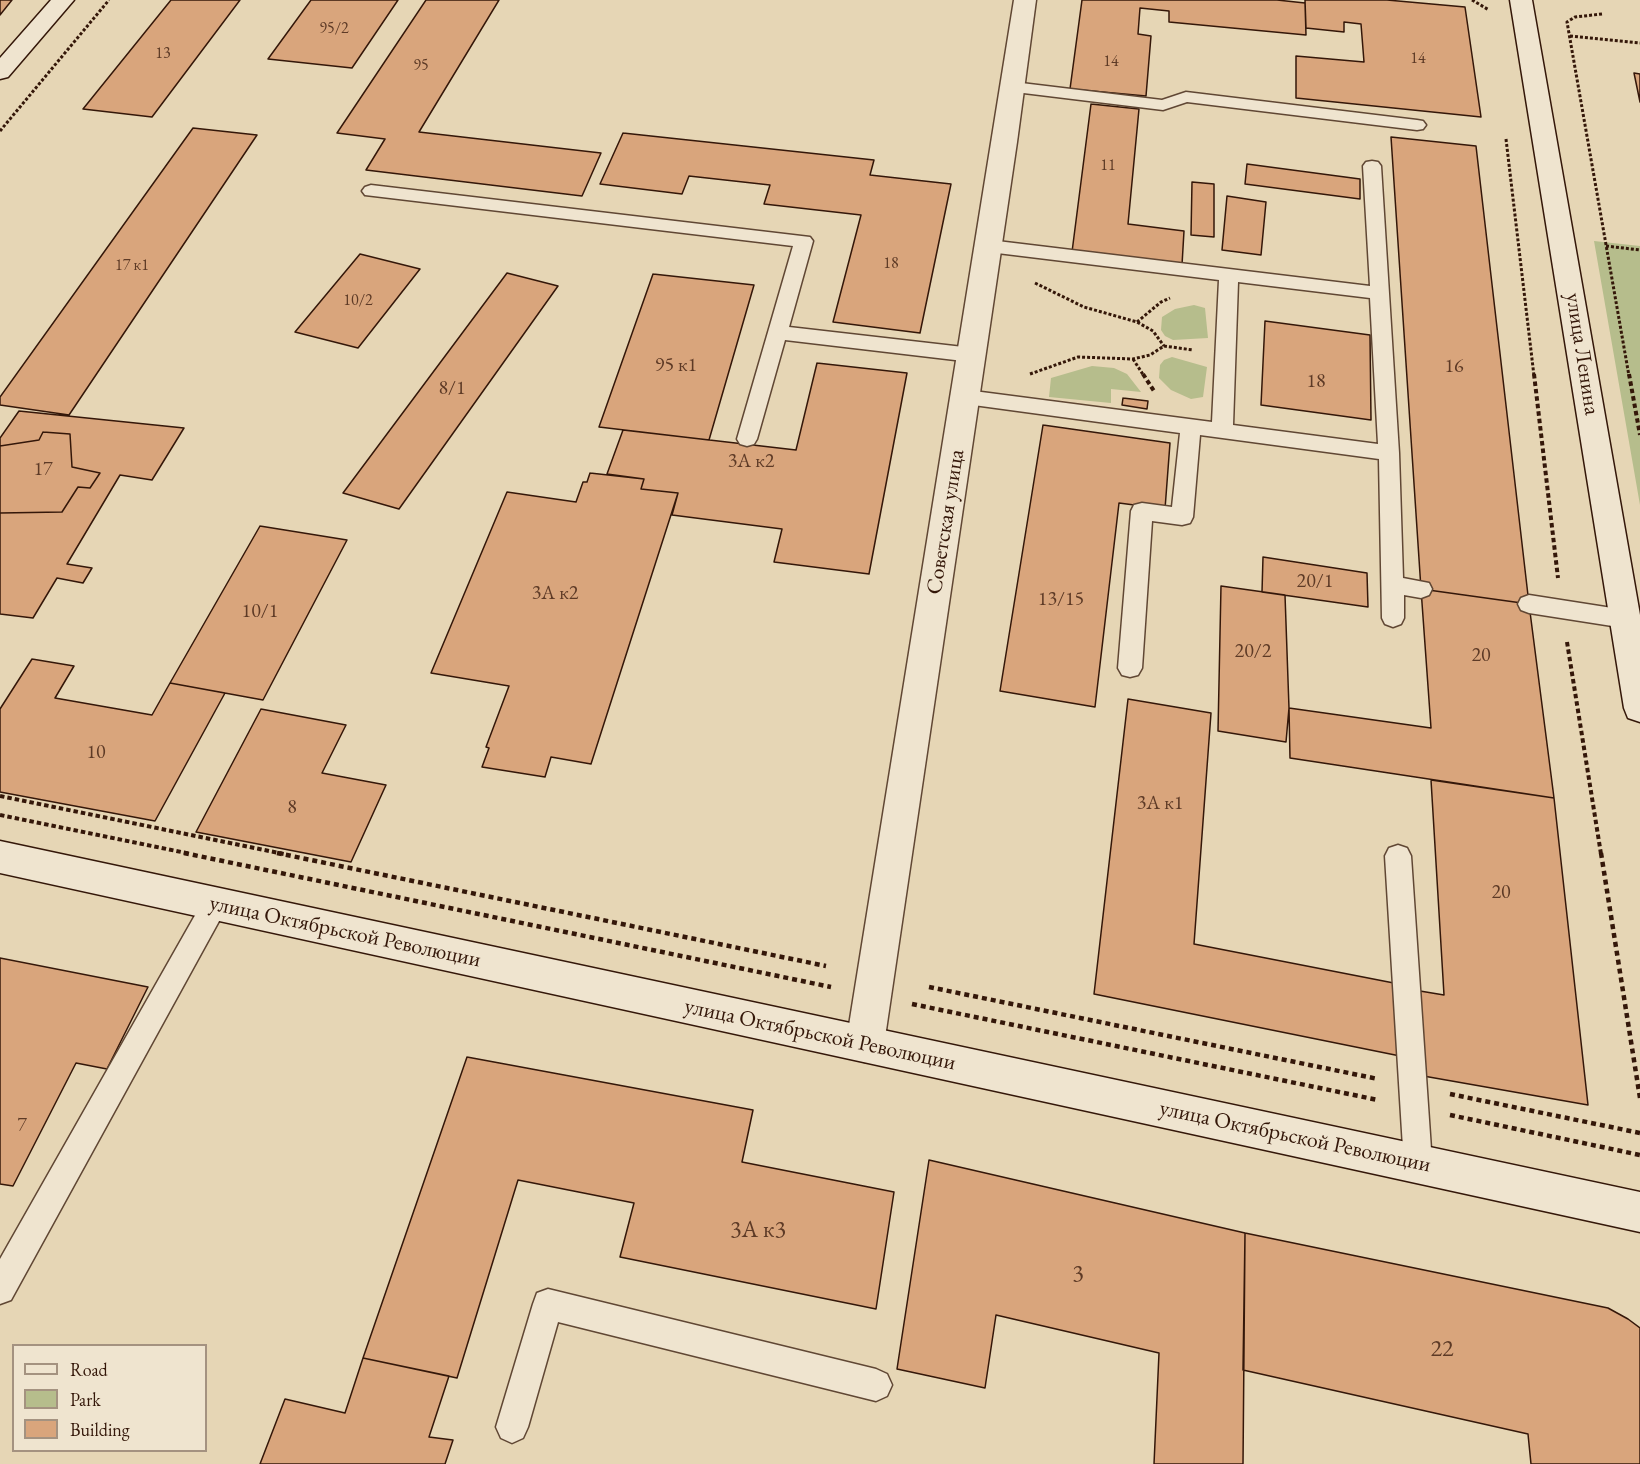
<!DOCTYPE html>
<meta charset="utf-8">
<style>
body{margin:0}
#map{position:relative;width:1640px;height:1464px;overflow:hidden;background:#e6d6b5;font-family:"EB Garamond",serif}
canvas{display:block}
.legend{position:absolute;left:12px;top:1344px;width:195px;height:108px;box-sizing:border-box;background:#efe4cf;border:2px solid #a49280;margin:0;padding:8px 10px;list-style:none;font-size:18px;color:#341709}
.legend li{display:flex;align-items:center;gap:12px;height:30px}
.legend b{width:30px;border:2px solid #a49280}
</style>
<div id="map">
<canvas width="1640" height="1464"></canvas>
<ul class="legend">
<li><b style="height:8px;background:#efe4cf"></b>Road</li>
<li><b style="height:16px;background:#b6bd8c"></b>Park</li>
<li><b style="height:16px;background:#d9a57c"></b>Building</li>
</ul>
</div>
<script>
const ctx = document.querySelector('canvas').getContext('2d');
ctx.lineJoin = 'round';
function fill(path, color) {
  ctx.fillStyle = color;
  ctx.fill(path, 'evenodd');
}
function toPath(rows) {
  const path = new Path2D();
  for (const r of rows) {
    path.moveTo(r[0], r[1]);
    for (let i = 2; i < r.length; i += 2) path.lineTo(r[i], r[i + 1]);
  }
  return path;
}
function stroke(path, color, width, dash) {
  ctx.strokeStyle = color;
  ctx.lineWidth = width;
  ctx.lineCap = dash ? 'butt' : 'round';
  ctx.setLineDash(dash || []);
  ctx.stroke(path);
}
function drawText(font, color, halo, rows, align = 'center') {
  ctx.font = font + ' "EB Garamond",serif';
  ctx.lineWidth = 4.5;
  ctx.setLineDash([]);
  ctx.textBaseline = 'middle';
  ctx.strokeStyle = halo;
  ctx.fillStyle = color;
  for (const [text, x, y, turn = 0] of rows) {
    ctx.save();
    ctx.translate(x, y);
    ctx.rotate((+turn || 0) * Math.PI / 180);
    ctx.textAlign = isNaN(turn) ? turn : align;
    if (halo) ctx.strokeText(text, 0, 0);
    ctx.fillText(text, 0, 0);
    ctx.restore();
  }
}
const green = toPath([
 [1594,241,1640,246,1640,505],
 [1194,305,1205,308,1208,338,1173,340,1165,336,1161,330,1162,317,1175,309],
 [1172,357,1207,367,1203,397,1191,399,1171,390,1159,378,1160,365,1164,360],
 [1092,366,1114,368,1127,374,1141,392,1111,389,1111,403,1049,397,1051,378]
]);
const building = toPath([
 [0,0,12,0,0,15,0,0],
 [171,0,240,0,152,117,83,109,171,0],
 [311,0,398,0,352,68,268,59,311,0],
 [426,0,499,0,419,132,601,153,582,196,366,170,385,139,337,133,426,0],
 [1082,0,1277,0,1305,3,1306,35,1169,22,1169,11,1140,8,1138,34,1151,36,1146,96,1070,89,1082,0],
 [1305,0,1387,0,1465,7,1481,117,1296,98,1296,56,1364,62,1361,24,1344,22,1344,32,1306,28,1305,0],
 [1634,73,1640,74,1640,102,1634,73],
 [1091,104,1139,109,1128,224,1184,231,1182,265,1072,252,1091,104],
 [193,128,257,135,69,415,0,405,0,397,193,128],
 [623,133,874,160,870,175,951,184,920,333,833,322,861,215,764,204,770,185,689,176,682,194,600,184,623,133],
 [1391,137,1476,146,1529,604,1421,589,1391,137],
 [1247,164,1360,179,1360,199,1245,184,1247,164],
 [1192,182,1214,184,1214,237,1191,235,1192,182],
 [1227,196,1266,202,1261,255,1222,250,1227,196],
 [360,254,420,269,358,348,295,332,360,254],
 [507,273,558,286,399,509,343,493,507,273],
 [653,274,754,285,709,440,599,427,653,274],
 [1265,321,1370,335,1371,420,1261,405,1265,321],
 [817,363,907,373,869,574,774,562,782,529,672,515,678,493,641,489,644,479,607,474,623,430,796,450,817,363],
 [1123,398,1148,401,1147,409,1122,405,1123,398],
 [19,411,184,428,152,480,120,475,67,564,92,568,83,583,57,578,33,618,0,614,0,513,62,512,78,487,90,488,100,473,72,467,70,434,43,432,39,440,0,446,0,438,19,411],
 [1043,425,1170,443,1165,509,1119,503,1095,707,1000,691,1043,425],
 [43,432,70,434,72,467,100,473,90,488,78,487,62,512,0,513,0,446,39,440,43,432],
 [590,473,644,479,641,489,678,493,591,764,551,757,545,777,482,767,489,748,486,747,509,686,431,673,507,492,576,502,583,482,587,482,590,473],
 [260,526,347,540,263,700,170,683,260,526],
 [1263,557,1367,573,1368,607,1262,592,1263,557],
 [1221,586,1285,595,1289,708,1286,742,1218,731,1221,586],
 [1421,589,1529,604,1554,798,1290,758,1289,708,1431,728,1421,589],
 [32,659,74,666,55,698,152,715,170,683,225,693,155,821,0,792,0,709,32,659],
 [1128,699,1211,713,1194,944,1404,985,1405,1057,1094,994,1128,699],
 [261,709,346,725,322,773,386,785,351,862,196,832,261,709],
 [1431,780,1554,798,1588,1105,1412,1074,1408,989,1444,995,1431,780],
 [0,958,148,987,107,1069,76,1063,13,1186,0,1184,0,958],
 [467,1057,753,1110,742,1162,894,1192,876,1309,620,1257,634,1203,518,1180,457,1378,363,1358,467,1057],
 [929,1160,1245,1233,1243,1464,1154,1464,1159,1353,996,1315,985,1388,897,1369,929,1160],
 [1245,1233,1608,1308,1628,1319,1640,1328,1640,1464,1531,1464,1528,1434,1243,1370,1245,1233],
 [363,1358,449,1376,429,1437,453,1440,445,1464,260,1464,285,1399,345,1413,363,1358]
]);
const pathFar2 = toPath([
 [1472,0,1489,10],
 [1602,14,1575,17,1567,22,1629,376],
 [1570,36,1640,43],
 [0,131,109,0],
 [1506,139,1534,376],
 [1606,246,1640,250],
 [1035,283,1084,307,1137,322,1153,331,1164,346],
 [1137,322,1161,302,1170,298],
 [1133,359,1144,376],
 [1030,374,1078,357,1133,359,1150,355,1164,346,1193,350]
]);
const pathFar1 = toPath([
 [1143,374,1154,391],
 [1534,374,1558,578],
 [1629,374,1640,435],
 [1567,642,1601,854],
 [0,796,284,854],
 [0,815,191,854]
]);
const path = toPath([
 [184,853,831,987],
 [277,853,826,966],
 [1601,853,1640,1098],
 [929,987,1378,1079],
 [912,1004,1378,1100],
 [1450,1094,1640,1133],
 [1450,1115,1640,1155]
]);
const lane = toPath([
 [1013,82,1162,100,1186,92,1417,120,1423,121,1426,125,1423,129,1417,130,1187,102,1163,110,1007,91,1005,87,1007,83,1013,82],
 [1372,161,1378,162,1381,166,1399,453,1403,578,1429,583,1432,589,1429,595,1421,598,1404,595,1404,618,1401,624,1393,627,1385,624,1382,618,1379,459,1200,435,1193,517,1190,523,1182,525,1152,521,1142,668,1138,675,1130,677,1122,675,1118,668,1131,511,1134,505,1142,503,1172,507,1180,433,966,404,959,402,956,397,959,392,966,390,1212,422,1219,280,989,252,982,250,980,246,982,242,989,240,1370,286,1363,166,1366,162,1372,161],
 [1238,282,1370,298,1378,444,1233,425,1238,282],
 [371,185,810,237,813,241,789,327,972,348,979,350,982,355,979,360,972,362,785,340,757,439,754,444,747,446,740,444,737,439,793,246,365,195,362,191,365,187,371,185],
 [1529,595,1625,610,1633,613,1636,619,1633,625,1625,628,1529,613,1521,610,1518,604,1521,598,1529,595],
 [1398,845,1407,848,1411,856,1432,1164,1428,1174,1418,1178,1408,1174,1404,1164,1385,856,1389,848,1398,845],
 [215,892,224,896,228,904,224,912,11,1300,0,1304,0,1259,206,896,215,892],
 [548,1289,876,1369,887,1374,892,1385,887,1396,876,1401,558,1322,528,1427,523,1438,512,1443,501,1438,496,1427,533,1304,537,1293,548,1289]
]);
const street = toPath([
 [1014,0,1036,0,1017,142,884,1044,878,1057,865,1062,852,1057,846,1044,1014,0]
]);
const secondary = toPath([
 [51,0,74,0,8,77,0,79,0,58,51,0],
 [1510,0,1532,0,1640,615,1640,722,1628,718,1624,708,1510,0],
 [0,841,1640,1192,1640,1232,0,873,0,841]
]);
const farNumbernames = [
 ["95/2",334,29],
 ["13",163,54],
 ["14",1418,59],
 ["14",1111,62],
 ["95",421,66],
 ["11",1108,166],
 ["18",891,264],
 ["17 к1",132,266],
 ["10/2",358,301]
];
const numberNames = [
 ["95 к1",676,366],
 ["16",1454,367],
 ["18",1316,382],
 ["8/1",452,389],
 ["3А к2",751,462],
 ["17",43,470],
 ["20/1",1315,582],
 ["3А к2",555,594],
 ["13/15",1061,600],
 ["10/1",260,612],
 ["20/2",1253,652],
 ["20",1481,656],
 ["10",96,753],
 ["3А к1",1160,804],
 ["8",292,808],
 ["20",1501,893],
 ["7",22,1126]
];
const streetNames = [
 ["улица Ленина",1582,354,81],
 ["Советская улица",946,522,-81],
 ["улица Октябрьской Революции",345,932,12],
 ["улица Октябрьской Революции",820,1035,12],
 ["улица Октябрьской Революции",1295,1137,12]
];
const nearNumbernames = [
 ["3А к3",758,1230],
 ["3",1078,1274],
 ["22",1442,1349]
];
fill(green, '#b6bd8c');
fill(building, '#d9a57c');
stroke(building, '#341709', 1.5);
stroke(lane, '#604734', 3);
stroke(street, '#604734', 3);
stroke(secondary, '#341709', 3);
stroke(pathFar2, '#341709', 3, [3, 2]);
stroke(pathFar1, '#341709', 4, [4.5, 3]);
stroke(path, '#341709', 4.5, [5, 4]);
fill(lane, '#efe4cf');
fill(street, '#efe4cf');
fill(secondary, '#efe4cf');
drawText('16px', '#5d3a26', null, farNumbernames);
drawText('20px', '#5d3a26', null, numberNames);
drawText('22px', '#341709', '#efe4cf', streetNames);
drawText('24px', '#5d3a26', null, nearNumbernames);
</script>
